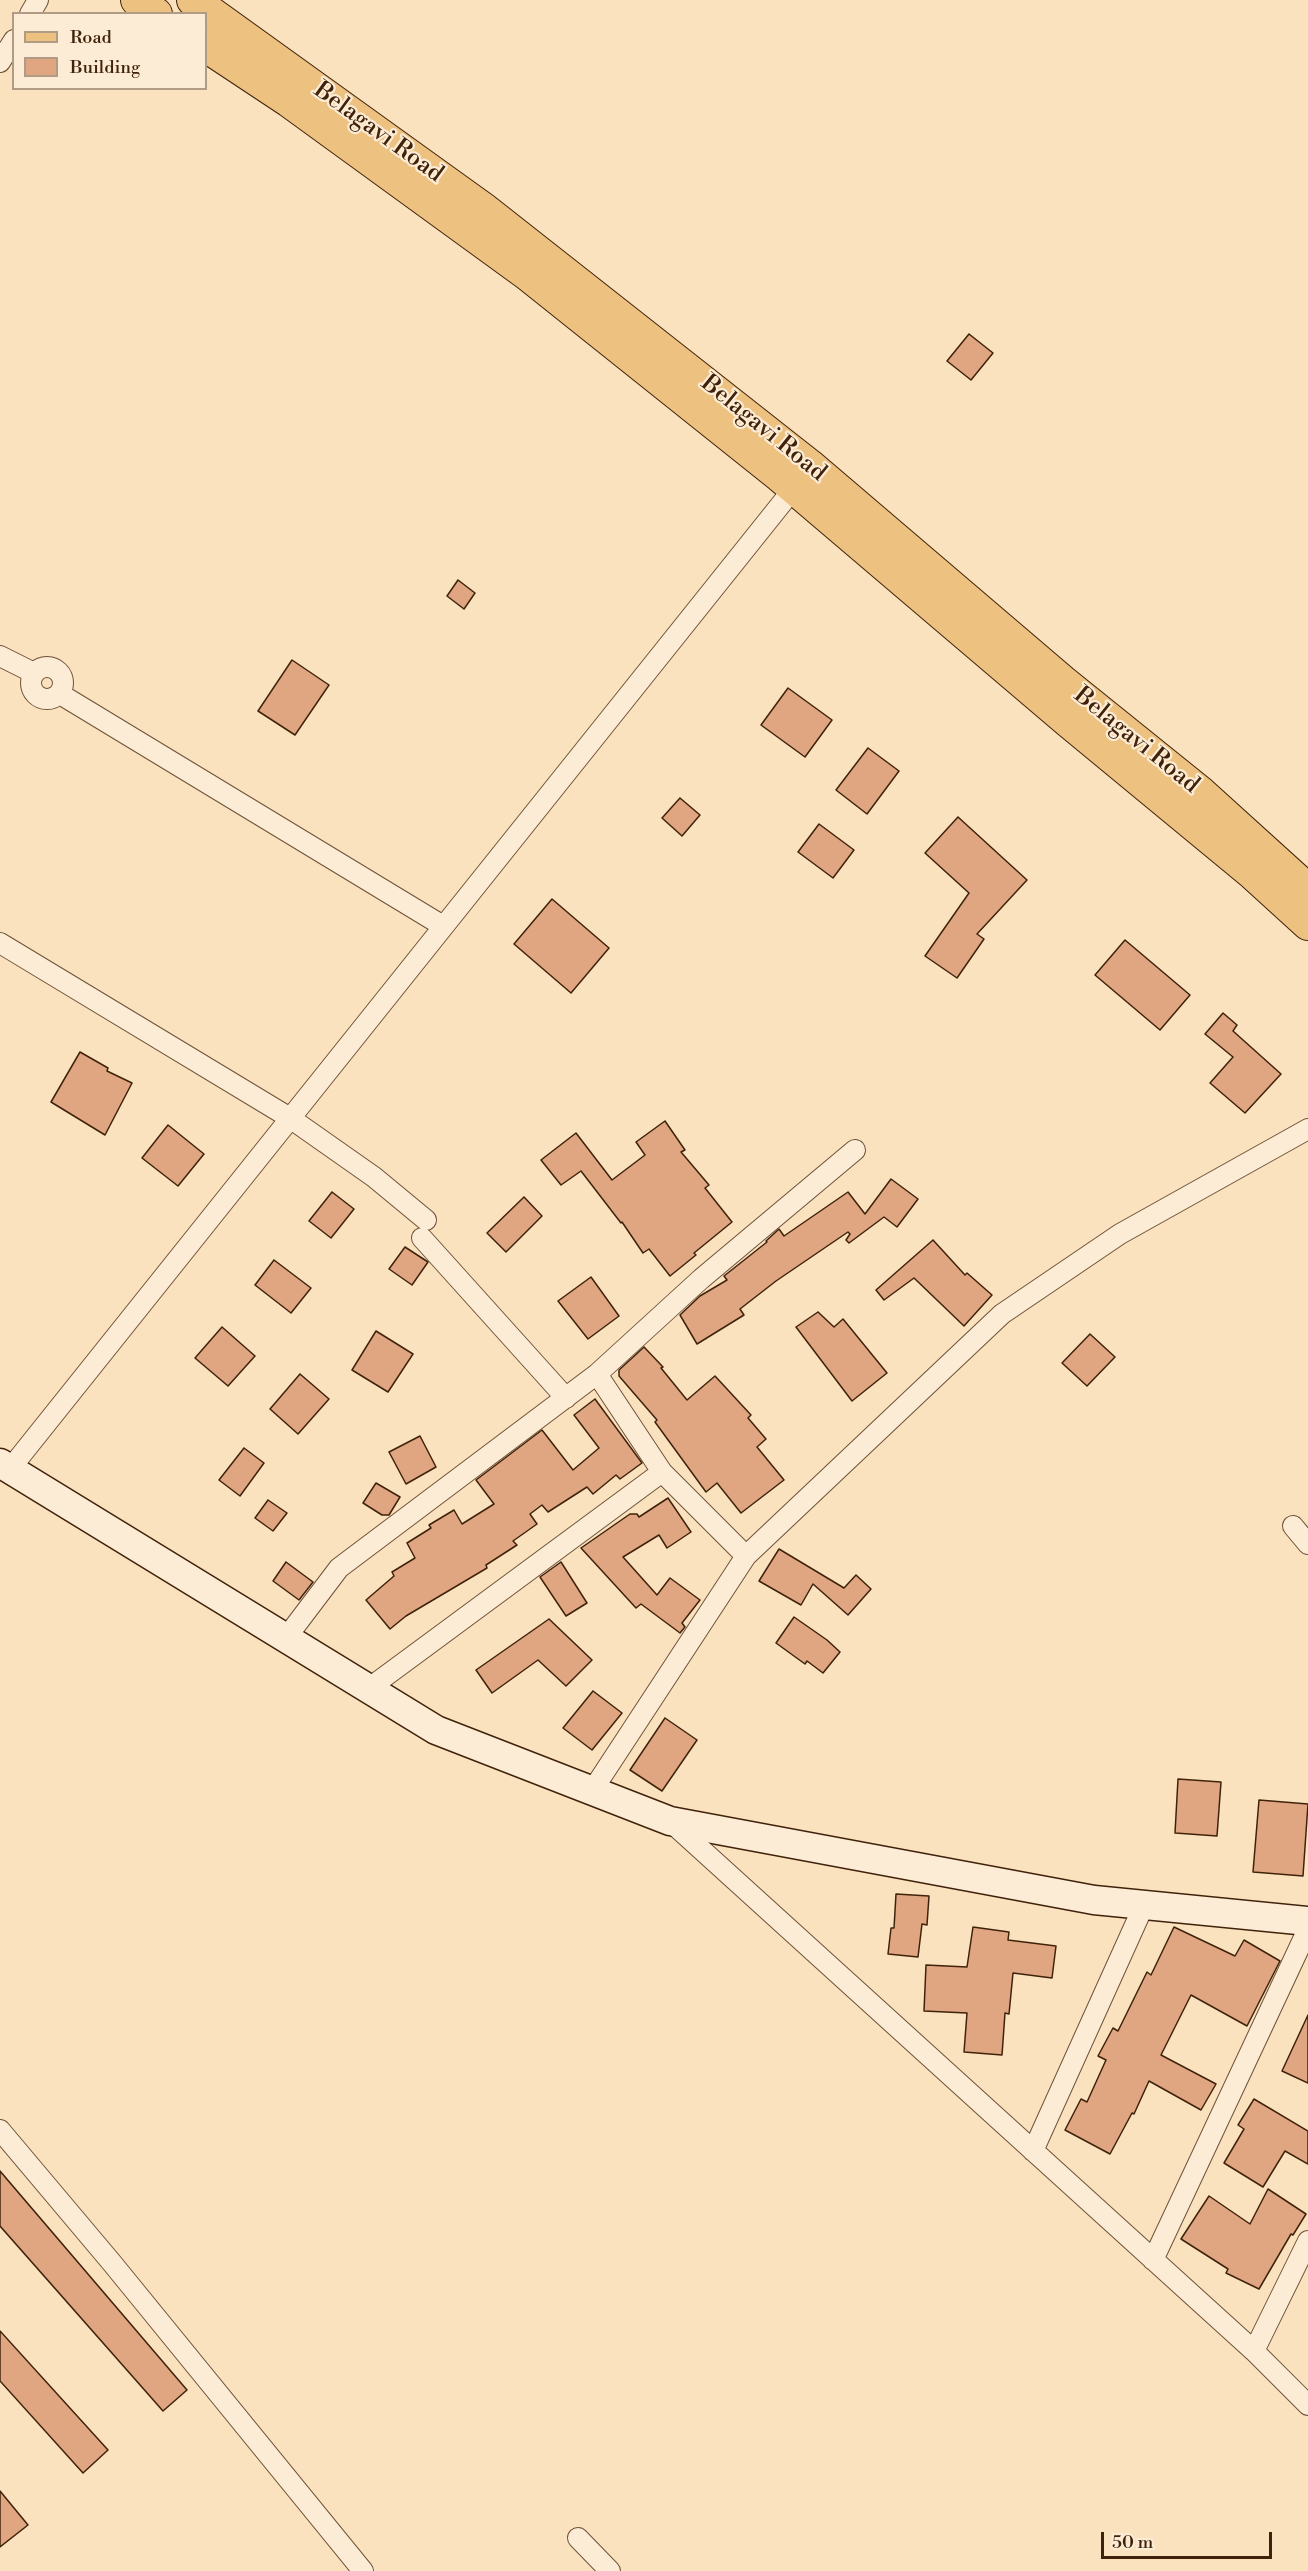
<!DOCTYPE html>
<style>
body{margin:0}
#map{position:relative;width:1308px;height:2571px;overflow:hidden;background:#fae2be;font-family:"Libre Bodoni",serif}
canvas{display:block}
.legend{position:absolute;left:12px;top:12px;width:195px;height:78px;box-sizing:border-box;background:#fcecd5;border:2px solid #b19b84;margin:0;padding:8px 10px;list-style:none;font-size:18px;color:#40220b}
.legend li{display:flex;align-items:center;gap:12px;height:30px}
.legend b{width:30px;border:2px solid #b19b84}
.scale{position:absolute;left:1101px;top:2532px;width:171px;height:27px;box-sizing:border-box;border:3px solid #40220b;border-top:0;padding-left:8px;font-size:18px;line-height:21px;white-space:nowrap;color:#40220b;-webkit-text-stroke:4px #fcecd5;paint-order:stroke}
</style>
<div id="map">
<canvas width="1308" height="2571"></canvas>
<ul class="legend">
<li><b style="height:8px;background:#edc17f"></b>Road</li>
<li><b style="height:16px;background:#dfa681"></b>Building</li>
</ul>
<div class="scale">50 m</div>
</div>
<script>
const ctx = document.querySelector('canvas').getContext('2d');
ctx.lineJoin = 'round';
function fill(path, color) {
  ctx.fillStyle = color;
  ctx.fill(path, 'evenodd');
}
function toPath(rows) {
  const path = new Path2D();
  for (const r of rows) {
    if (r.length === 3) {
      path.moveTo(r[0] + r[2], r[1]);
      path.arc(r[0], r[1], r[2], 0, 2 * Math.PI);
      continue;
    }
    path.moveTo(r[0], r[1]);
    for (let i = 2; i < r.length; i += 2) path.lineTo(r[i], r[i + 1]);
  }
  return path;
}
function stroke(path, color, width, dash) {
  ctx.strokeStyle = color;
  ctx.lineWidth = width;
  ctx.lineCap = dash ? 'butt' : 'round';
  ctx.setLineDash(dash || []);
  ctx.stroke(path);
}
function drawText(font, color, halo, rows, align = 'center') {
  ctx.font = font + ' "Libre Bodoni",serif';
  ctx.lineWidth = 4.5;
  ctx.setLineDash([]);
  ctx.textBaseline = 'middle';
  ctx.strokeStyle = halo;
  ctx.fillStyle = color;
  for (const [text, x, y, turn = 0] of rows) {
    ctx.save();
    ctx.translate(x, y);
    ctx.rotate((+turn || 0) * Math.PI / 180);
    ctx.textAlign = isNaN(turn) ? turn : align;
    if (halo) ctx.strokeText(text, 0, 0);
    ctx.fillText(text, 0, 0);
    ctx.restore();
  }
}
const building = toPath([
 [969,334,993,353,971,380,947,361,969,334],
 [458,580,475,593,464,609,447,596,458,580],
 [292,660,329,685,295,735,258,711,292,660],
 [788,688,832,720,805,757,761,725,788,688],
 [868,748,899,771,867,814,836,790,868,748],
 [680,798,700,815,682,836,662,818,680,798],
 [958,817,1027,880,977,934,984,939,957,978,925,956,969,893,925,853,958,817],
 [819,824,854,850,833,878,798,852,819,824],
 [552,899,609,948,571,993,514,944,552,899],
 [1125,940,1190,995,1160,1030,1095,975,1125,940],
 [1223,1013,1237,1025,1233,1031,1281,1074,1245,1113,1210,1083,1233,1057,1205,1034,1223,1013],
 [80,1052,108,1068,107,1071,132,1083,105,1135,51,1102,80,1052],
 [665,1121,685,1150,681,1152,709,1185,705,1188,732,1222,694,1253,696,1255,670,1276,649,1249,643,1253,622,1222,621,1223,581,1171,561,1185,541,1160,576,1133,612,1180,645,1155,636,1142,665,1121],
 [168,1125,204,1154,178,1186,142,1158,168,1125],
 [891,1179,918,1199,897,1227,884,1217,849,1243,846,1240,850,1234,848,1232,776,1281,740,1309,744,1315,697,1344,680,1315,700,1296,727,1280,724,1276,767,1242,766,1241,779,1229,784,1236,848,1192,865,1214,891,1179],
 [332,1192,354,1209,331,1238,309,1221,332,1192],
 [524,1197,542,1216,506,1252,487,1233,524,1197],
 [933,1240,965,1275,967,1273,992,1295,964,1326,914,1278,884,1300,876,1290,933,1240],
 [405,1247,428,1262,412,1285,389,1269,405,1247],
 [274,1260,311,1288,291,1313,255,1285,274,1260],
 [591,1277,619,1316,588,1339,558,1301,591,1277],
 [818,1312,834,1327,843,1319,887,1373,852,1401,796,1327,818,1312],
 [222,1327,255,1356,228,1386,195,1358,222,1327],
 [376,1331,413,1354,388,1392,352,1370,376,1331],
 [1090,1334,1115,1357,1087,1386,1062,1363,1090,1334],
 [644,1347,663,1367,661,1368,687,1400,715,1376,751,1415,748,1418,766,1439,757,1447,784,1480,741,1513,717,1483,706,1492,655,1422,657,1420,619,1376,619,1370,644,1347],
 [300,1374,329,1399,298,1434,270,1409,300,1374],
 [595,1399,642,1463,620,1479,616,1475,593,1494,587,1487,548,1512,542,1505,530,1514,537,1524,513,1541,517,1545,486,1565,487,1568,406,1616,390,1629,366,1600,394,1576,392,1572,415,1558,407,1543,431,1528,429,1525,454,1510,462,1524,494,1504,476,1480,542,1430,573,1470,599,1448,574,1415,595,1399],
 [420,1436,436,1467,406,1484,389,1452,420,1436],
 [244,1448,264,1463,240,1496,219,1480,244,1448],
 [376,1483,400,1497,389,1515,382,1515,363,1503,376,1483],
 [668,1498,691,1532,667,1548,659,1535,623,1557,657,1595,670,1578,700,1600,682,1623,685,1627,680,1633,641,1604,636,1608,581,1548,630,1514,637,1514,639,1517,668,1498],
 [268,1500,287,1513,273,1531,255,1518,268,1500],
 [779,1549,844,1588,856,1575,871,1589,848,1615,813,1584,801,1605,759,1581,779,1549],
 [286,1562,313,1582,299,1600,273,1581,286,1562],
 [561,1562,587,1603,566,1616,540,1577,561,1562],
 [794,1617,827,1640,840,1652,823,1673,807,1661,805,1664,776,1643,794,1617],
 [549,1619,592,1660,566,1686,538,1660,492,1693,476,1670,549,1619],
 [593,1691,622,1713,592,1750,563,1728,593,1691],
 [665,1718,697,1740,662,1791,630,1770,665,1718],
 [1178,1779,1221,1782,1217,1836,1175,1833,1178,1779],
 [1259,1800,1308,1804,1303,1876,1253,1872,1259,1800],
 [896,1894,929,1896,927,1925,922,1924,918,1957,888,1954,891,1928,894,1928,896,1894],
 [973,1927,1009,1932,1008,1940,1056,1946,1052,1978,1013,1973,1009,2014,1005,2013,1002,2055,964,2052,967,2013,924,2011,926,1965,967,1967,973,1927],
 [1174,1927,1235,1956,1244,1940,1280,1961,1247,2026,1191,1995,1161,2055,1216,2084,1201,2110,1149,2081,1134,2114,1132,2113,1110,2154,1065,2130,1081,2099,1087,2102,1106,2060,1098,2056,1113,2028,1118,2031,1147,1972,1151,1975,1174,1927],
 [1308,2015,1308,2083,1282,2071,1308,2015],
 [1254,2099,1308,2131,1308,2164,1285,2151,1263,2187,1224,2163,1244,2129,1238,2125,1254,2099],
 [0,2171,187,2390,163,2411,0,2226,0,2171],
 [1268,2189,1306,2214,1293,2235,1291,2234,1259,2289,1226,2273,1228,2269,1181,2239,1209,2196,1250,2224,1268,2189],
 [0,2331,108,2450,83,2473,0,2381,0,2331],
 [0,2491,28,2525,0,2547,0,2491]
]);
const street = toPath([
 [30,14,38,0],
 [0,62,14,40],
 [0,656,34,673],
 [47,683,16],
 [60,694,443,926],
 [0,943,290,1118,374,1177,426,1220],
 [422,1238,566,1398],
 [597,1374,662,1472,746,1556],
 [10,1469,794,488],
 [1293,1526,1308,1544],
 [286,1638,339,1568,597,1374,701,1279,855,1150],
 [368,1689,662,1472],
 [592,1791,746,1556,1002,1314,1120,1234,1308,1129],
 [671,1822,1254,2351,1308,2405],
 [0,2130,112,2263,363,2571],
 [1033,2151,1144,1905],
 [1153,2260,1308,1929],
 [1254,2351,1308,2241],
 [578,2538,610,2571]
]);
const secondary = toPath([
 [0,1463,436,1730,670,1821,1094,1900,1308,1921]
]);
const primary = toPath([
 [137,0,156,14],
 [193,0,485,210,809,465,1062,681,1201,793,1308,890],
 [206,46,289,101,527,274,780,476,1068,721,1252,873,1308,924]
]);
const streetNames = [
 ["Belagavi Road",378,133,36],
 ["Belagavi Road",763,429,39],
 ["Belagavi Road",1136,741,39]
];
fill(building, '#dfa681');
stroke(building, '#40220b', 1.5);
stroke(street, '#6e5238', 22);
stroke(secondary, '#40220b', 31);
stroke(primary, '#40220b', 34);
stroke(street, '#fcecd5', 20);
stroke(secondary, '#fcecd5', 28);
stroke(primary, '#edc17f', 32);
drawText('24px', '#40220b', '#fcecd5', streetNames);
</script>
